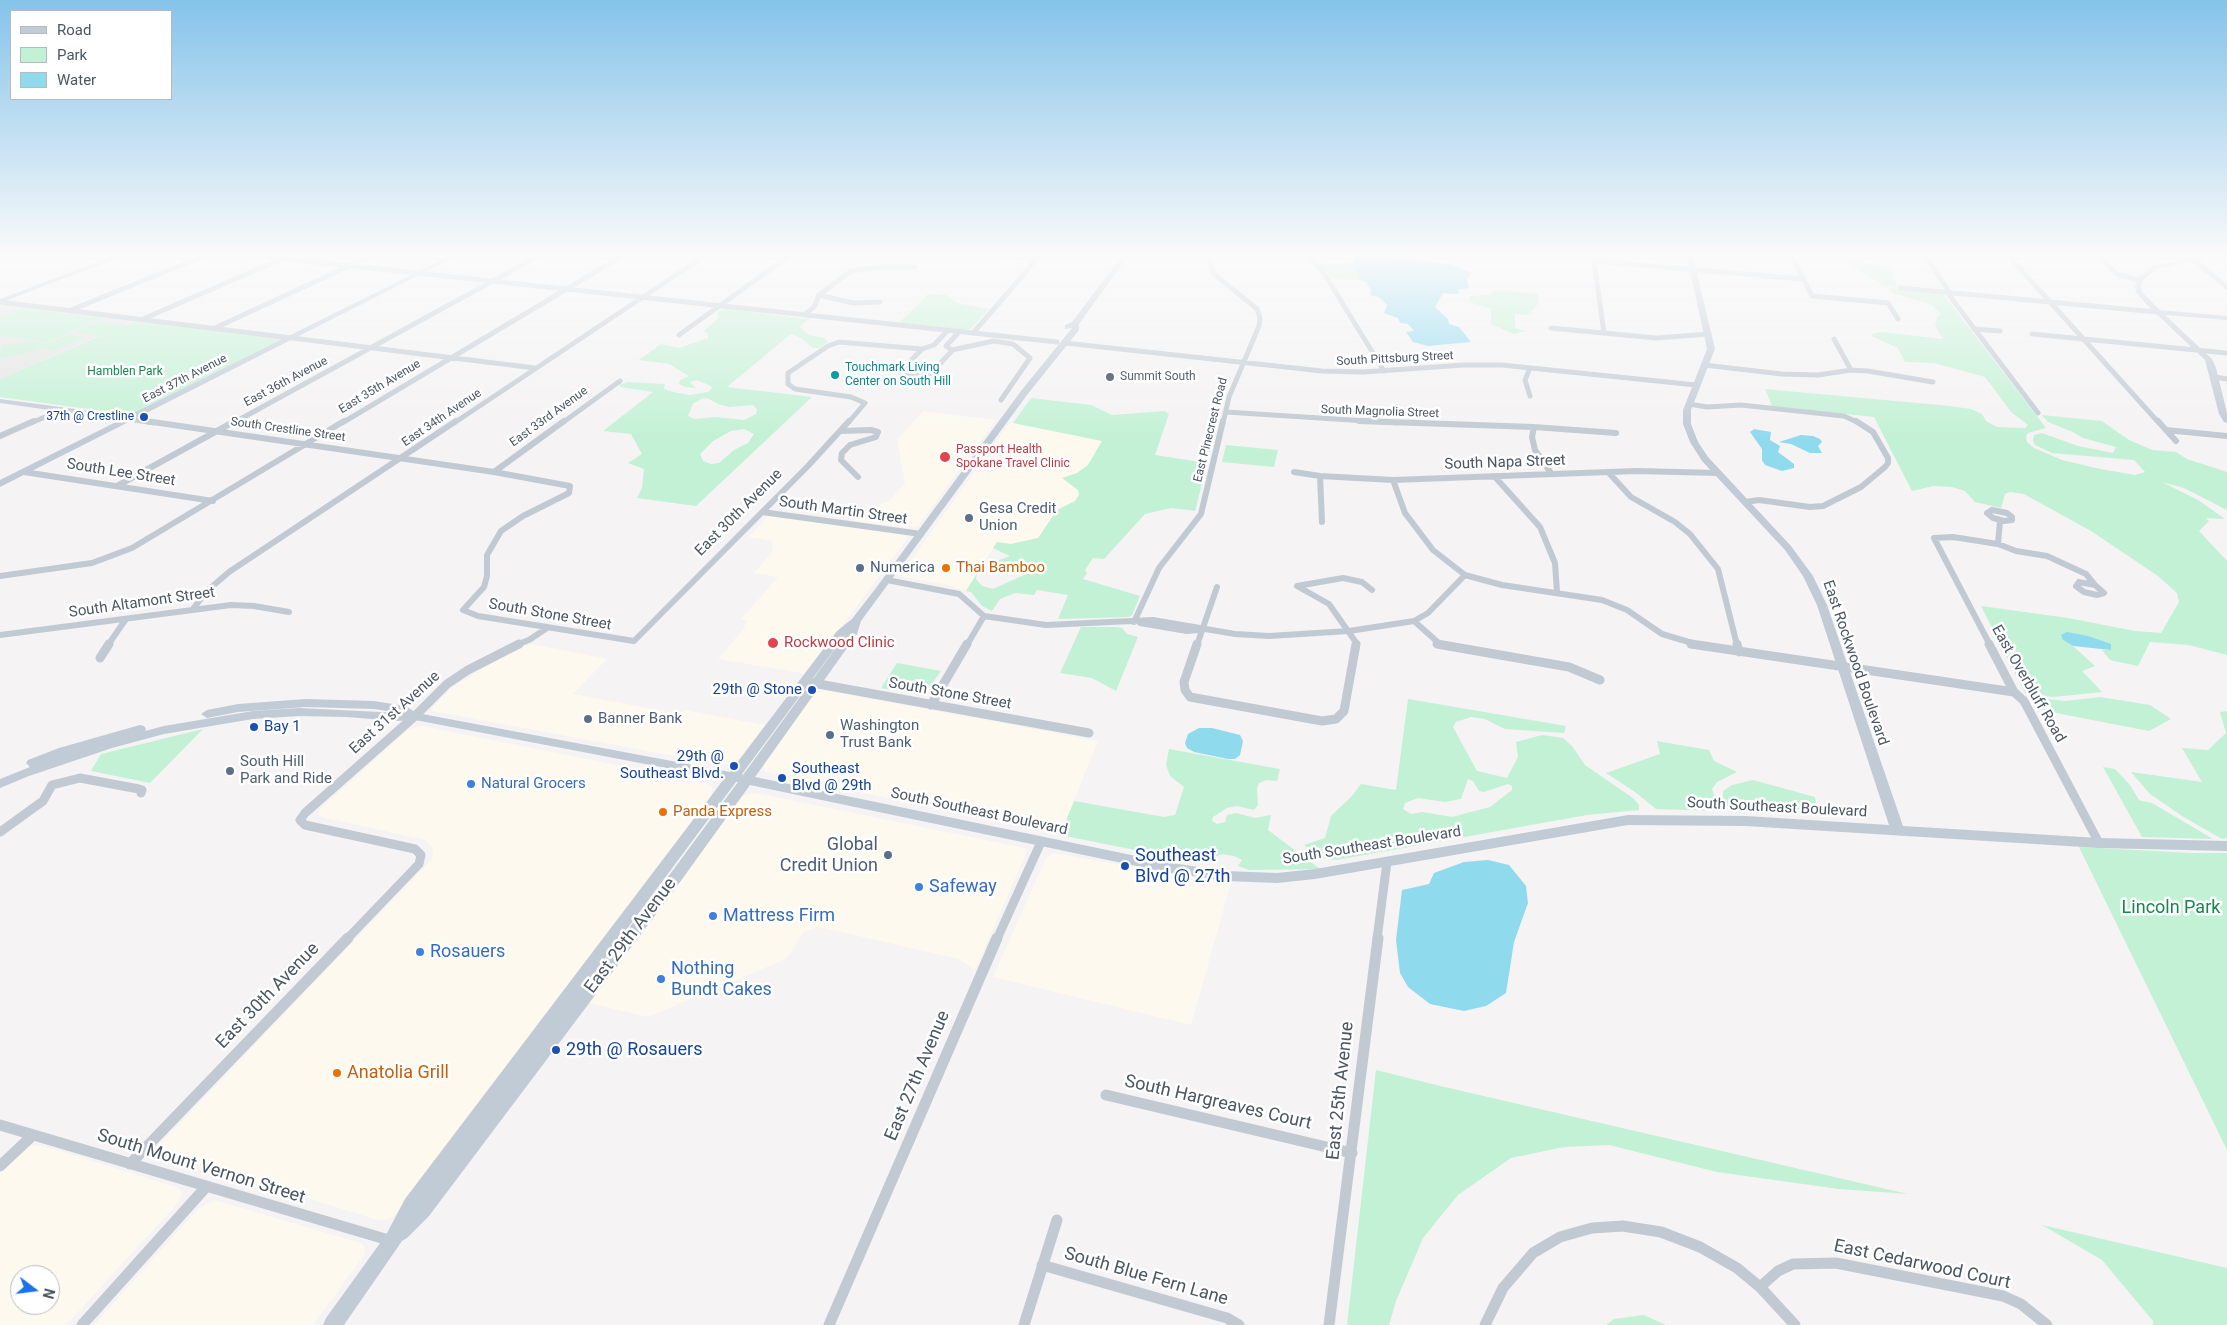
<!DOCTYPE html>
<style>
body{margin:0}
#map{position:relative;width:2227px;height:1325px;overflow:hidden;background:#f5f3f3;font-family:Roboto,sans-serif}
canvas{display:block}
.legend{position:absolute;left:10px;top:10px;width:162px;height:90px;box-sizing:border-box;background:#fff;border:1px solid #b7bbc0;margin:0;padding:6px 9px;list-style:none;font-size:15px;color:#4a5661}
.legend li{display:flex;align-items:center;gap:10px;height:25px}
.legend b{width:25px;border:1px solid #b7bbc0}
.north{position:absolute;left:10px;top:1265px;width:50px;height:50px;box-sizing:border-box;background:#fff;border:1px solid #b7bbc0;border-radius:50%;rotate:105deg;font-size:14px;font-weight:700;line-height:20px;text-align:center;color:#4a5661}
.north::after{content:'';display:block;margin:auto;width:18px;height:22px;background:#1a73e8;clip-path:polygon(50% 0,100% 100%,50% 72%,0 100%)}
</style>
<div id="map">
<canvas width="2227" height="1325"></canvas>
<ul class="legend">
<li><b style="height:6px;background:#c1cbd6"></b>Road</li>
<li><b style="height:14px;background:#c3f1d5"></b>Park</li>
<li><b style="height:14px;background:#90daee"></b>Water</li>
</ul>
<div class="north">N</div>
</div>
<script>
const ctx = document.querySelector('canvas').getContext('2d');
ctx.lineJoin = 'round';
function fill(path, color) {
  ctx.fillStyle = color;
  ctx.fill(path, 'evenodd');
}
function toPath(rows) {
  const path = new Path2D();
  for (const r of rows) {
    path.moveTo(r[0], r[1]);
    for (let i = 2; i < r.length; i += 2) path.lineTo(r[i], r[i + 1]);
  }
  return path;
}
function stroke(path, color, width, dash) {
  ctx.strokeStyle = color;
  ctx.lineWidth = width;
  ctx.lineCap = dash ? 'butt' : 'round';
  ctx.setLineDash(dash || []);
  ctx.stroke(path);
}
function drawText(font, color, halo, rows, align = 'center') {
  ctx.font = font + ' Roboto,sans-serif';
  ctx.lineWidth = 5;
  ctx.setLineDash([]);
  ctx.textBaseline = 'middle';
  ctx.strokeStyle = halo;
  ctx.fillStyle = color;
  for (const [text, x, y, turn = 0] of rows) {
    ctx.save();
    ctx.translate(x, y);
    ctx.rotate((+turn || 0) * Math.PI / 180);
    ctx.textAlign = isNaN(turn) ? turn : align;
    if (halo) ctx.strokeText(text, 0, 0);
    ctx.fillText(text, 0, 0);
    ctx.restore();
  }
}
const commercial = toPath([
 [923,411,996,420,918,526,909,528,855,521,865,509,889,501,905,483,897,440],
 [1011,421,1103,441,1088,465,1077,473,1063,478,1078,490,1079,495,1075,501,1057,510,1038,538,1011,544,997,542,966,591,948,585,903,577,901,574],
 [774,516,904,535,908,538,806,674,718,659,745,627,744,626,747,621,741,619,778,577,754,573,773,551,772,541,749,537,766,518],
 [531,644,607,659,573,694,680,714,684,710,765,725,740,758,732,763,723,765,432,711,433,707,453,687,505,655],
 [823,691,827,691,1098,741,1060,835,766,772,764,770,764,764,813,695],
 [422,726,706,783,712,787,713,790,710,798,394,1216,388,1219,378,1220,160,1153,158,1150,162,1142,432,859,433,848,425,840,322,817,318,814,321,808,408,730],
 [756,793,1025,848,1026,854,975,970,959,959,819,927,804,932,786,959,648,1017,589,1003,738,799,747,794],
 [1053,853,1195,878,1231,883,1191,1025,993,977,1046,858],
 [40,1145,179,1188,182,1194,178,1203,66,1325,0,1325,0,1173,25,1150,30,1146],
 [20,1275,50,1275,50,1305,20,1305],
 [214,1200,361,1243,364,1246,365,1254,313,1325,94,1325,198,1209]
]);
const education = toPath([
 [0,304,136,320,0,379]
]);
const green = toPath([
 [1502,253,1534,253,1585,259,1563,260],
 [1832,253,1844,253,1854,260,1887,266,1892,270,1895,276,1893,278,1898,287,1884,286],
 [1353,262,1353,267,1359,275,1360,280,1332,279,1320,264],
 [1888,288,1944,295,2046,428,2028,433,2026,436,2027,442,2034,448,2062,460,2100,469,2135,475,2145,472,2134,460,2052,453,2035,445,2033,441,2034,435,2042,433,2078,446,2113,453,2116,447,2083,438,2073,432,2048,422,2042,415,2102,421,2129,440,2152,450,2176,452,2187,459,2227,472,2227,510,2184,488,2162,482,2198,500,2225,519,2206,518,2209,521,2199,531,2227,561,2227,655,2189,645,2150,642,2138,666,2110,660,2102,650,2111,650,2063,640,2073,646,2095,666,2082,671,2102,692,2053,697,2025,693,1981,606,2068,618,2135,631,2161,633,2179,602,2177,593,2158,576,2091,531,2024,494,2010,492,2005,494,2001,508,1975,502,1965,491,1952,487,1933,486,1912,491,1874,417,1772,406,1765,389,1950,406,1971,409,1982,414,1986,421,1997,427,2025,428,2028,425,2011,412,1985,377,1934,363,1905,362,1898,348,1873,337,1871,334,1882,332,1943,339,1935,326,1937,317,1941,314,1932,305,1893,293],
 [1502,290,1538,294,1539,303,1527,315,1515,314,1515,328,1526,331,1514,334,1495,326,1491,324,1491,309,1470,302,1470,296,1489,295,1493,291],
 [928,294,947,295,957,303,989,309,972,328,968,330,899,323],
 [23,308,102,318,46,342,0,336,0,317],
 [725,308,805,319,811,317,800,327,809,335,825,338,828,342,819,348,813,348,801,338,791,334,727,387,812,397,696,506,637,498,642,488,644,469,628,463,642,454,631,434,603,431,653,392,620,387,621,386,619,385,628,382,665,384,664,389,673,392,690,395,708,392,712,388,711,386,697,380,690,382,696,388,685,387,679,384,680,380,689,376,669,364,639,360,661,344,679,348,708,338,708,334,704,331,719,317,717,314,719,311],
 [707,398,718,404,729,407,753,405,757,409,756,414,744,420,715,417,694,419,688,416,693,404,701,399],
 [744,429,754,434,748,443,734,450,719,463,711,464,703,461,700,454,713,441,731,431],
 [136,320,285,339,132,415,0,397,0,379,100,336,74,332,99,321,126,325],
 [69,335,86,337,54,350,38,348,34,351,0,358,2,346,27,341,47,344],
 [1031,398,1091,405,1112,415,1165,411,1169,414,1155,455,1207,463,1195,511,1171,508,1145,514,1104,559,1093,558,1085,570,1087,573,1083,579,1140,596,1132,615,1129,617,1058,619,1068,595,1037,590,1034,595,1015,593,1000,599,992,611,982,606,971,592,966,591,977,573,976,579,982,586,993,589,1024,575,1024,570,1012,572,1003,570,998,566,997,561,1010,556,993,548,997,542,1011,544,1038,538,1057,510,1075,501,1079,495,1078,490,1062,478,1077,473,1088,465,1102,441,1013,423],
 [1226,445,1278,450,1274,467,1222,462],
 [1081,627,1117,627,1122,628,1127,634,1138,637,1116,691,1092,678,1060,673],
 [897,663,941,671,924,695,881,688],
 [2030,697,2065,701,2100,697,2150,705,2171,719,2149,731,2051,712,2038,708],
 [1408,699,1566,726,1564,733,1505,729,1485,719,1471,717,1456,722,1453,727,1477,771,1507,778,1518,757,1516,742,1542,735,1563,738,1572,746,1585,765,1633,798,1639,805,1639,810,1587,815,1336,860,1321,858,1304,845,1325,838,1331,816,1352,796,1361,784,1396,790],
 [1468,779,1473,781,1479,791,1484,792,1508,784,1512,786,1512,790,1490,807,1452,817,1422,812,1411,814,1403,809,1405,803,1418,798,1445,802,1461,799],
 [2227,711,2227,838,2222,839,2182,816,2150,794,2131,772,2202,782,2182,748,2208,750,2226,733,2220,712],
 [203,729,150,783,91,771,101,754],
 [1657,741,1709,750,1714,761,1737,772,1717,782,1712,789,1719,811,1656,809,1635,792,1606,773,1660,754],
 [1169,749,1280,769,1277,781,1267,780,1259,783,1257,789,1258,805,1254,810,1237,806,1227,808,1213,817,1212,821,1217,824,1225,822,1227,815,1236,813,1255,818,1271,815,1268,830,1320,869,1249,870,1238,866,1242,860,1234,856,1222,854,1200,863,1060,835,1074,801,1164,817,1175,815,1184,787,1170,776,1166,765],
 [2103,767,2115,769,2130,785,2139,800,2152,803,2213,839,2142,837],
 [1753,780,1815,797,1819,815,1731,812,1723,801,1723,791,1732,785],
 [2079,847,2192,853,2227,853,2227,1150],
 [1376,1070,1436,1085,1908,1194,1839,1189,1717,1172,1609,1145,1564,1147,1511,1158,1458,1195,1423,1238,1396,1301,1389,1325,1347,1325],
 [2042,1225,2227,1268,2227,1325,2153,1325,2153,1321,2102,1260],
 [1644,1315,1666,1325,1606,1325,1614,1319]
]);
const water = toPath([
 [1371,255,1450,264,1471,273,1467,279,1469,288,1457,290,1460,292,1457,294,1443,293,1435,307,1448,319,1449,324,1459,327,1471,342,1428,346,1413,342,1406,332,1414,331,1408,324,1400,323,1398,318,1384,313,1387,305,1379,297,1370,295,1371,290,1366,282,1360,280,1359,275,1353,267,1355,257],
 [1754,429,1771,432,1770,440,1780,446,1778,452,1794,464,1794,468,1782,471,1765,465,1762,460,1762,449,1750,432],
 [1801,435,1813,436,1820,439,1822,442,1818,446,1822,453,1810,453,1791,444,1779,442],
 [2067,632,2088,636,2111,644,2111,650,2073,646,2063,640,2061,635],
 [1199,728,1212,728,1240,735,1243,741,1240,755,1235,759,1228,759,1194,752,1187,748,1185,743,1188,734],
 [1488,860,1509,865,1526,886,1528,903,1514,942,1506,993,1486,1006,1464,1011,1430,1004,1408,987,1400,973,1396,940,1402,890,1429,884,1434,873,1464,862]
]);
const streetFar3 = toPath([
 [232,253,1057,342],
 [991,253,1035,260],
 [1204,253,1209,258,1214,274,1257,309,1260,318,1259,326,1229,397,1223,423],
 [1304,253,1322,270,1384,371],
 [1790,253,1812,296,1888,303,1898,319],
 [1923,253,1947,288,1949,295,2038,413],
 [2006,253,2159,423],
 [2096,253,2117,274,2139,280],
 [2185,253,2227,287],
 [350,265,375,253],
 [1900,288,2157,312],
 [819,295,853,303,880,302],
 [0,302,535,368],
 [71,310,211,253],
 [804,315,814,307,819,295,851,271,879,267,915,267],
 [143,319,281,259],
 [217,327,349,266],
 [1551,328,1656,338,1709,334],
 [1974,329,2000,331],
 [948,330,934,345,922,349,900,372,905,375,915,376,931,373,951,352,952,350,946,346,959,332],
 [973,333,1042,253],
 [1604,333,1594,261,1803,279],
 [2032,334,2227,353],
 [679,335,793,253],
 [1834,339,1851,370],
 [1065,343,1322,371,1363,372,1464,365,1502,365,1696,385],
 [952,350,994,341,1013,344,1030,358,1001,400],
 [1704,365,1782,374,1818,375,1851,370,1868,371,1933,382],
 [1530,368,1525,380,1530,396],
 [2215,377,2227,379],
 [1689,404,1707,407,1741,405,1844,416,1859,423],
 [1226,412,1398,423],
 [129,419,154,423],
 [31,423,61,410],
 [233,423,544,253],
 [342,423,627,253],
 [454,423,709,253],
 [562,423,620,381],
 [848,423,865,403,851,397,795,389,788,384,788,373,828,346,839,342,922,349]
]);
const streetFar2 = toPath([
 [146,421,494,472,570,486,569,493,523,516,501,531,487,555,487,576,484,587,463,610,478,616,634,641,808,466,849,421],
 [1359,421,1534,427,1616,433],
 [2158,421,2176,441],
 [1534,427,1532,437,1535,450,1551,473],
 [2166,430,2227,436],
 [840,431,871,430,878,432,876,437,850,445,842,453,841,460,858,477],
 [0,436,34,421],
 [24,472,213,501],
 [494,472,564,421],
 [1294,472,1320,476,1393,480,1636,471,1718,473],
 [1608,472,1631,497,1675,522,1690,534,1718,569,1737,645],
 [1320,476,1322,522],
 [1495,477,1540,527,1555,563,1557,592],
 [1393,480,1405,513,1433,550,1465,575,1502,585,1602,600,1627,610,1662,634,1699,645],
 [117,486,235,421],
 [1745,502,1759,500,1810,507,1823,506,1861,487,1885,467,1888,463,1888,458,1873,432,1856,421],
 [1992,510,2007,513,2012,517,2012,520,2004,521,1993,518,1987,513,1992,510],
 [762,512,921,534],
 [1998,544,2000,521],
 [0,576,92,563,132,548,344,421],
 [887,580,959,594,984,616,1046,625,1153,620,1235,634,1269,636,1349,631,1414,621,1428,613,1465,575],
 [2079,582,2095,585,2104,593,2097,595,2084,592,2076,586,2079,582],
 [193,609,207,591,229,572,456,421],
 [1414,621,1441,645],
 [1134,622,1159,568,1201,514,1223,421],
 [1140,623,1187,631,1198,630],
 [0,635,231,605,254,606,289,612],
 [108,645,126,619],
 [516,645,529,640,547,628],
 [967,645,984,616],
 [1197,645,1217,587],
 [1356,645,1355,641,1329,604,1297,586,1343,578,1362,582,1372,590],
 [1990,645,1934,538,1953,537,1998,544,2016,551,2047,556,2086,574,2095,585]
]);
const streetFar1 = toPath([
 [1197,644,1184,682,1185,690,1190,697,1322,721,1336,719,1344,711,1356,644],
 [1437,644,1569,667,1600,680],
 [1691,644,2014,692],
 [1737,644,1739,652],
 [1989,644,2014,692,2024,701,2099,843],
 [100,658,109,644],
 [813,683,1089,733],
 [931,705,967,644],
 [0,832,43,801,52,785,80,778,139,789,142,790,141,793],
 [347,939,419,864,421,855,415,849,305,825,300,820,305,813,415,716,447,684,468,670,519,644],
 [997,939,1041,842],
 [1377,939,1387,862]
]);
const street = toPath([
 [1106,1095,1352,1153],
 [0,1125,392,1241],
 [130,1164,348,938],
 [0,1166,33,1135],
 [1042,1265,1227,1318,1239,1325],
 [1760,1287,1778,1271,1793,1264,1836,1263,2003,1296,2021,1304,2047,1325],
 [82,1325,206,1187],
 [829,1325,997,938],
 [1024,1325,1057,1220],
 [1329,1325,1378,938],
 [1485,1325,1503,1288,1533,1253,1560,1237,1592,1228,1623,1226,1661,1232,1700,1247,1737,1268,1760,1287,1795,1325]
]);
const secondary = toPath([
 [121,253,130,253,0,303,0,299,121,253],
 [455,253,463,253,0,487,0,480,120,420,0,403,0,399,128,416,455,253],
 [1124,253,1130,253,1079,324,1079,330,1027,395,861,621,857,634,755,777,1165,862,1226,871,1277,873,1315,869,1628,815,1746,816,1889,825,1817,605,1803,576,1785,550,1702,461,1690,442,1683,424,1683,410,1707,349,1686,253,1692,253,1715,349,1691,410,1691,424,1698,442,1708,457,1791,546,1813,576,1827,605,1903,826,2099,838,2227,841,2227,851,2099,848,1746,826,1628,825,1315,879,1277,883,1226,881,1165,872,750,785,675,889,429,1216,407,1238,402,1241,344,1325,323,1325,326,1318,386,1235,405,1199,724,779,415,720,396,721,347,717,299,716,253,719,164,734,112,748,29,776,0,788,0,779,30,767,26,763,28,760,59,748,140,725,144,726,146,729,145,731,164,726,253,711,299,708,400,713,374,709,306,707,238,712,207,718,201,714,207,710,238,704,306,699,374,701,405,706,417,713,730,772,837,631,852,619,876,588,1021,391,1072,328,1065,329,1065,325,1072,322,1124,253],
 [846,634,743,775,742,774,845,635,846,634],
 [736,782,738,782,665,881,584,987,736,782],
 [2213,253,2226,253,2157,269,2143,280,2141,287,2142,292,2160,310,2227,316,2227,320,2165,315,2212,359,2216,368,2227,413,2227,423,2224,422,2219,414,2205,360,2146,304,2136,292,2135,287,2138,278,2153,266,2213,253]
]);
const markers = [
 [835,375,5,"#0f9aa8"],
 [1110,377,5,"#6b7280"],
 [144,417,5,"#1a4fb4"],
 [945,457,6,"#e0444e"],
 [969,518,5,"#5c6f8a"],
 [860,568,5,"#5c6f8a"],
 [946,568,5,"#e8710a"],
 [773,643,6,"#e0444e"],
 [812,690,5,"#1a4fb4"],
 [588,719,5,"#5c6f8a"],
 [254,727,5,"#1a4fb4"],
 [830,735,5,"#5c6f8a"],
 [734,766,5,"#1a4fb4"],
 [230,771,5,"#5c6f8a"],
 [782,778,5,"#1a4fb4"],
 [471,784,5,"#3f7fe0"],
 [663,812,5,"#e8710a"],
 [888,855,5,"#5c6f8a"],
 [1125,866,5,"#1a4fb4"],
 [919,887,5,"#3f7fe0"],
 [713,916,5,"#3f7fe0"],
 [420,952,5,"#3f7fe0"],
 [661,979,5,"#3f7fe0"],
 [556,1050,5,"#1a4fb4"],
 [337,1073,5,"#e8710a"]
];
const farStreetnames = [
 ["South Pittsburg Street",1395,359,-3],
 ["East 37th Avenue",185,379,-27],
 ["East 36th Avenue",286,382,-28],
 ["East 35th Avenue",380,387,-31],
 ["South Magnolia Street",1380,412,2],
 ["East 33rd Avenue",549,417,-36],
 ["East 34th Avenue",442,418,-34],
 ["South Crestline Street",288,430,8],
 ["East Pinecrest Road",1211,430,-76]
];
const farCulturenames = [
 ["Touchmark Living",845,368],
 ["Center on South Hill",845,382]
];
const farParknames = [
 ["Hamblen Park",125,372]
];
const farWorshipnames = [
 ["Summit South",1120,377]
];
const farTransitnames = [
 ["37th @ Crestline",134,417]
];
const farHealthnames = [
 ["Passport Health",956,450],
 ["Spokane Travel Clinic",956,464]
];
const streetNames = [
 ["South Napa Street",1505,463,-2],
 ["South Lee Street",121,473,9],
 ["South Martin Street",843,511,8],
 ["East 30th Avenue",739,513,-45],
 ["South Altamont Street",142,603,-8],
 ["South Stone Street",550,615,10],
 ["East Rockwood Boulevard",1855,663,71],
 ["East Overbluff Road",2028,684,60],
 ["South Stone Street",950,694,10],
 ["East 31st Avenue",395,713,-42],
 ["South Southeast Boulevard",1777,808,3],
 ["South Southeast Boulevard",979,812,12],
 ["South Southeast Boulevard",1372,846,-9]
];
const serviceNames = [
 ["Gesa Credit",979,509],
 ["Union",979,526],
 ["Numerica",870,568],
 ["Banner Bank",598,719],
 ["Washington",840,726],
 ["Trust Bank",840,743],
 ["South Hill",240,762],
 ["Park and Ride",240,779]
];
const foodNames = [
 ["Thai Bamboo",956,568],
 ["Panda Express",673,812]
];
const healthNames = [
 ["Rockwood Clinic",784,643]
];
const transitNames = [
 ["29th @ Stone",802,690],
 ["Bay 1",264,727,"left"],
 ["29th @",724,757],
 ["Southeast Blvd.",724,774],
 ["Southeast",792,769,"left"],
 ["Blvd @ 29th",792,786,"left"]
];
const shopNames = [
 ["Natural Grocers",481,784]
];
const nearServicenames = [
 ["Global",878,845],
 ["Credit Union",878,866]
];
const nearTransitnames = [
 ["Southeast",1135,856],
 ["Blvd @ 27th",1135,877],
 ["29th @ Rosauers",566,1050]
];
const nearShopnames = [
 ["Safeway",929,887],
 ["Mattress Firm",723,916],
 ["Rosauers",430,952],
 ["Nothing",671,969],
 ["Bundt Cakes",671,990]
];
const nearParknames = [
 ["Lincoln Park",2171,908]
];
const nearStreetnames = [
 ["East 29th Avenue",631,936,-53],
 ["East 30th Avenue",268,996,-46],
 ["East 27th Avenue",918,1076,-67],
 ["East 25th Avenue",1341,1091,-84],
 ["South Hargreaves Court",1218,1103,13],
 ["South Mount Vernon Street",201,1167,17],
 ["East Cedarwood Court",1922,1265,12],
 ["South Blue Fern Lane",1146,1277,16]
];
const nearFoodnames = [
 ["Anatolia Grill",347,1073]
];
fill(commercial, '#fdf9ef');
fill(education, '#e6e4e5');
fill(green, '#c3f1d5');
fill(water, '#90daee');
stroke(streetFar3, '#c1cad2', 5);
stroke(streetFar2, '#c1cad2', 6);
stroke(streetFar1, '#c1cad2', 9);
stroke(street, '#c1cad2', 11);
fill(secondary, '#c1cbd6');
const sky = ctx.createLinearGradient(0, 0, 0, 439);
sky.addColorStop(0, '#85c3ea');
sky.addColorStop(0.58, '#fafafa');
sky.addColorStop(1, '#fafafa00');
ctx.fillStyle = sky;
ctx.fillRect(0, 0, 2227, 439);
for (const [x, y, r, color] of markers) {
  const dot = new Path2D();
  dot.arc(x, y, r, 0, 2 * Math.PI);
  ctx.fillStyle = color;
  ctx.fill(dot);
  stroke(dot, '#fff', 2);
}
drawText('12px', '#4a5661', '#fff', farStreetnames);
drawText('12px', '#0d838f', '#fff', farCulturenames, 'left');
drawText('12px', '#17864f', '#fff', farParknames);
drawText('12px', '#5b616d', '#fff', farWorshipnames, 'left');
drawText('12px', '#164399', '#fff', farTransitnames, 'right');
drawText('12px', '#be3a42', '#fff', farHealthnames, 'left');
drawText('15px', '#4a5661', '#fff', streetNames);
drawText('15px', '#4e5e75', '#fff', serviceNames, 'left');
drawText('15px', '#c56008', '#fff', foodNames, 'left');
drawText('15px', '#be3a42', '#fff', healthNames, 'left');
drawText('15px', '#164399', '#fff', transitNames, 'right');
drawText('15px', '#366cbe', '#fff', shopNames, 'left');
drawText('18px', '#4e5e75', '#fff', nearServicenames, 'right');
drawText('18px', '#164399', '#fff', nearTransitnames, 'left');
drawText('18px', '#366cbe', '#fff', nearShopnames, 'left');
drawText('18px', '#17864f', '#fff', nearParknames);
drawText('18px', '#4a5661', '#fff', nearStreetnames);
drawText('18px', '#c56008', '#fff', nearFoodnames, 'left');
</script>
